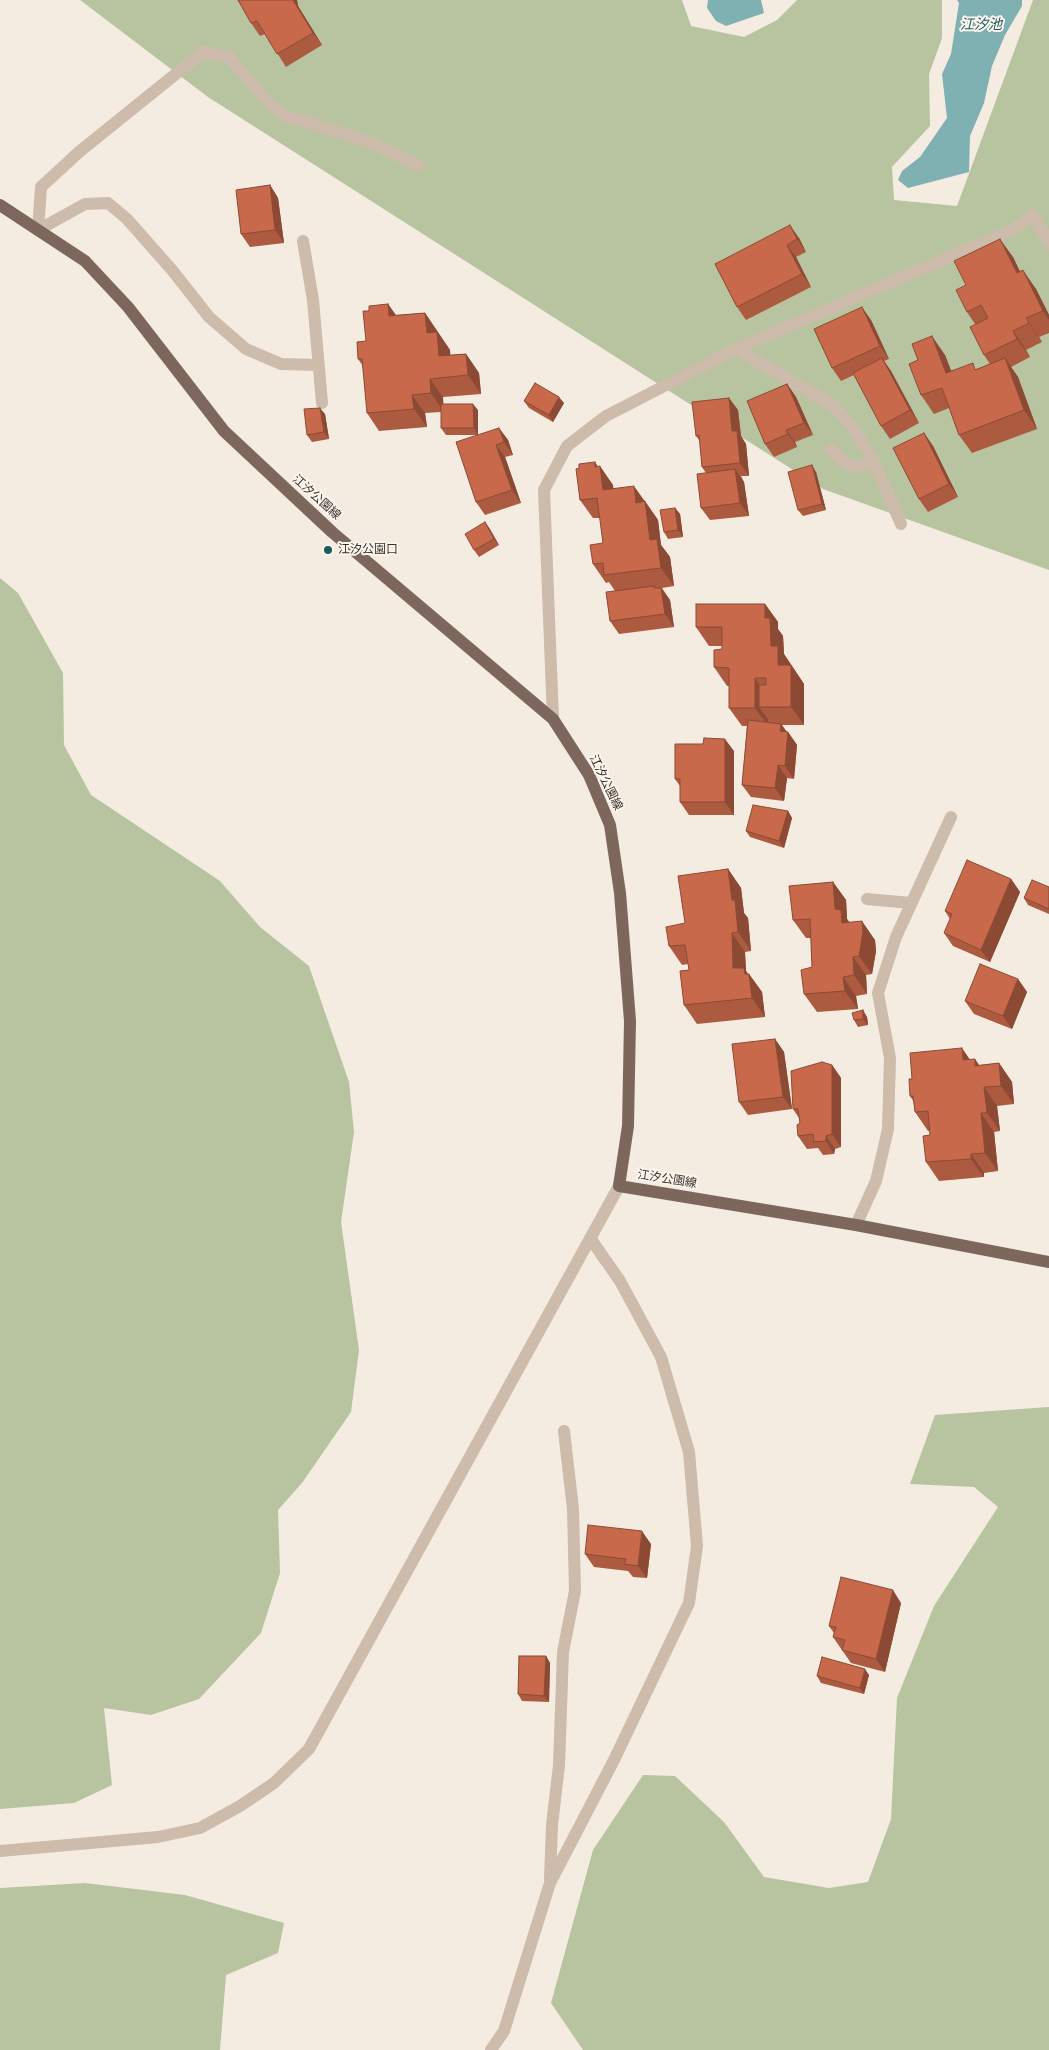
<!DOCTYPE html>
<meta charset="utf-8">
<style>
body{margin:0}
canvas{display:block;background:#f4ebe1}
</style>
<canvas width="1049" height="2050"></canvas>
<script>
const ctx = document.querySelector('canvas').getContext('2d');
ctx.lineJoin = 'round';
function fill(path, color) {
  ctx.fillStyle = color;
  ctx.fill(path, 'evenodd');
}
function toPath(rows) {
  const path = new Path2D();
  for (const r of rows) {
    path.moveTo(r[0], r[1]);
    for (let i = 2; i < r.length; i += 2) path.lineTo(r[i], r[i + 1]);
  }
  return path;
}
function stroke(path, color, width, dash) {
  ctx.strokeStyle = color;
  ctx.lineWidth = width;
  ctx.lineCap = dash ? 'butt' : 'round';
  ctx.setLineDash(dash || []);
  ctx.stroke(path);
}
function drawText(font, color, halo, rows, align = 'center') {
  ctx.font = font + ' "Source Sans 3","Noto Sans JP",sans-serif';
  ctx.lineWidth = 4;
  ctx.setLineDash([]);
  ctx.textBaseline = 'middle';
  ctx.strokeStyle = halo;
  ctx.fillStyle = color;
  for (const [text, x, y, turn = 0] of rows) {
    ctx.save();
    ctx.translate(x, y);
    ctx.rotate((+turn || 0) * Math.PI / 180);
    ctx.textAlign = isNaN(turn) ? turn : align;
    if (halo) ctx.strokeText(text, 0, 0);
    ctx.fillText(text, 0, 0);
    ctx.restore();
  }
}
const green = toPath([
 [80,0,682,0,691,26,744,37,777,20,797,0,942,0,942,38,929,74,930,126,892,167,894,200,957,206,1033,0,1049,0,1049,570,823,489,208,97],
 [0,578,18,593,63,673,64,745,91,795,220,881,260,927,309,966,349,1082,354,1132,341,1222,359,1350,351,1412,302,1483,278,1510,280,1573,261,1633,199,1699,151,1715,104,1708,112,1785,74,1803,0,1809],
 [1049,1407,1049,2050,583,2050,551,2003,593,1850,643,1775,675,1776,724,1822,764,1877,829,1888,868,1882,891,1819,897,1698,934,1606,998,1507,974,1487,910,1484,935,1415],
 [85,1883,185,1895,284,1923,278,1953,226,1975,220,2050,0,2050,0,1888]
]);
const water = toPath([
 [708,0,761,0,764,13,726,26,716,21,707,8],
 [957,0,1022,0,1022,6,1005,35,992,66,984,103,970,136,969,172,908,188,898,180,902,171,920,157,947,118,942,74,951,54,959,3]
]);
const minor = toPath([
 [38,230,41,187,79,152,203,52,229,57,267,101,284,115,367,141,418,165],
 [38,230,85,204,108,203,127,219,172,270,209,317,246,349,281,364,318,365],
 [303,241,313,300,322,403],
 [736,349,833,405,852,426,873,460,901,524],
 [831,449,847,464,858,467,873,460],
 [553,719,544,490,567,446,606,416,736,349,1012,230,1033,215,1049,243],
 [867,899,911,903],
 [856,1225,876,1181,888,1129,890,1058,878,993,896,937,951,817],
 [0,1851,158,1837,200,1828,240,1806,274,1783,309,1749,619,1186],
 [550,1879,552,1825,559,1765,563,1652,575,1591,573,1509,564,1431],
 [491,2050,504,2031,550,1883,614,1760,689,1603,697,1546,689,1452,661,1357,620,1281,590,1238]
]);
const major = toPath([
 [0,205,85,261,128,307,224,431,332,532,553,719,589,775,610,825,620,893,630,1021,628,1126,619,1186,856,1225,1049,1262]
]);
const wall = toPath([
 [238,0,297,0,298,6,322,45,286,67,265,34,260,36,251,23],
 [270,185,278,198,284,243,250,247,241,234],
 [799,238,806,252,796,257,811,287,746,320,737,307,715,264],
 [1013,257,1020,272,1036,289,1049,315,1049,333,1039,337,1042,342,1026,350,1030,357,1011,367,1018,377,1037,429,972,453,959,435,949,408,934,414,921,395,945,355,951,371,977,369,990,364,984,355,975,324,967,312,966,285],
 [388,304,396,315,425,313,450,350,450,355,466,354,479,373,481,394,443,397,443,404,478,410,478,435,446,435,441,428,441,412,425,413,427,427,379,431,367,413,363,366,358,359,366,341,369,311],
 [871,320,889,359,884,361,891,371,919,423,890,439,881,426,854,375,841,381,832,368],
 [787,384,796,397,813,435,795,442,797,447,774,457,765,444],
 [729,398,738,410,741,436,746,444,749,476,741,476,744,482,749,516,710,520,701,508,706,473,702,467,700,441,696,436],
 [524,401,564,403,553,422,529,408],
 [325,414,329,439,312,442,307,435],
 [499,428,508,440,513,455,505,457,521,503,485,515,476,502],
 [924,433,933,446,958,497,928,512,919,499],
 [598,466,613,485,613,488,645,501,658,520,661,545,670,557,674,586,662,588,670,600,674,627,619,634,610,621,615,591,609,582,606,583,593,564,603,543,600,518,593,518,580,500,579,468],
 [816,472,826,510,803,516,798,510],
 [675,508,680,514,683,537,668,539,664,532],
 [485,522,499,545,479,557,474,550],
 [765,604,778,622,778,629,783,636,784,654,804,684,804,725,782,725,787,732,788,732,797,745,794,779,787,778,784,801,751,797,742,785,747,726,742,726,729,708,729,686,727,686,714,667,722,649,722,646,709,646,696,627],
 [734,751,734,815,689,815,680,802,680,786,675,779],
 [788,811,792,818,784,848,750,837,746,831],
 [728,869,741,888,744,913,748,918,751,951,745,952,746,971,748,974,749,974,762,992,765,1017,697,1024,684,1005,689,970,688,964,682,965,669,946,685,923],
 [1011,879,1020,892,990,962,953,946,944,933,950,919,945,911],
 [833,882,846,900,847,919,849,922,875,940,876,951,872,974,866,975,867,994,856,996,858,1009,817,1012,804,994,812,967,811,938,806,938,793,920],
 [1049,887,1049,914,1028,905,1024,898],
 [1018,979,1027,992,1012,1029,974,1014,965,1001],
 [867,1017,868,1025,858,1027,854,1020],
 [775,1039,784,1052,792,1109,748,1115,739,1102],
 [970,1060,979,1065,999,1063,1012,1082,1014,1104,997,1106,1000,1131,994,1132,998,1171,984,1173,984,1177,939,1181,926,1162,930,1135,930,1131,928,1131,915,1112,914,1102,910,1096,912,1079],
 [832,1065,841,1078,841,1147,835,1149,834,1154,823,1155,818,1148,807,1149,798,1136,800,1123,799,1118,793,1109],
 [651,1544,647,1578,633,1577,628,1571,594,1567,585,1554],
 [901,1603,885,1672,851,1663,833,1637,834,1633,829,1626],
 [546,1656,550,1663,549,1702,522,1701,518,1694],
 [869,1675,864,1694,821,1683,817,1676]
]);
const shadedWall = toPath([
 [293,0,297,0,298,6,322,45,313,33],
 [270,185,278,198,284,243,275,230],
 [790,225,799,238,806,252,797,239],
 [1000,239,1013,257,1030,292,1017,273],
 [787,245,796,257,811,287,802,274],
 [1023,270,1036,289,1049,315,1049,320,1043,311],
 [388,304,401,323,389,316],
 [862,307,871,320,889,359,880,346],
 [425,313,450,350,452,375,439,356,427,333],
 [1026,318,1039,337,1042,342,1029,323],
 [1013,331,1026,350,1030,357,1017,339],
 [932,336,945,355,959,391,946,373],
 [466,354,479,373,481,394,468,375],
 [882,358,891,371,919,423,910,410],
 [1005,358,1018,377,1037,429,1024,410],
 [430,379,443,397,444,412,431,393],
 [787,384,796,397,813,435,804,423],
 [412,395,425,413,427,427,414,409],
 [559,397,564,403,553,422,549,415],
 [729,398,738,410,741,436,746,444,749,476,740,463,732,431],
 [473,404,478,410,478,435,474,428],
 [320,408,325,414,329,439,324,432],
 [499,428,508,440,513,455,504,442],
 [786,430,795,442,797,447,788,434],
 [924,433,933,446,958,497,949,484],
 [496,445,505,457,521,503,512,490],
 [595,462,600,470,600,466,613,485,616,508,603,490,595,467],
 [812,465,816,472,826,510,822,504],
 [735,469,744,482,749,516,740,503],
 [634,486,658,520,661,545,670,557,674,586,661,568,636,503],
 [675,508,680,514,683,537,678,530],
 [485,522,490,529,499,545,494,539],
 [661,588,670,600,674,627,665,614],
 [765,604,778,622,778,629,783,636,784,654,804,684,804,725,791,707,778,665,771,646,765,618],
 [755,678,768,697,759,707,768,719,768,726,755,708],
 [781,724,788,734,788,732,797,745,794,779,785,766,780,731],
 [725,739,734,751,734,815,725,802],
 [778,765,787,778,784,801,775,788],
 [788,811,792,818,784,848,779,841],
 [728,869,741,888,744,913,748,918,751,951,738,932,732,900],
 [1011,879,1020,892,990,962,981,950],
 [833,882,846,900,847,919,854,928,842,923,835,909],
 [862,921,875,940,876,951,872,974,859,956],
 [732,933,745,952,746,971,749,975,749,974,762,992,765,1017,752,998,733,968],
 [853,957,866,975,867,994,854,975],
 [843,977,856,996,858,1009,845,991],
 [1018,979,1027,992,1012,1029,1003,1016],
 [863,1010,867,1017,868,1025,863,1019],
 [775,1039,784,1052,792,1109,783,1097],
 [962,1048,975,1067,963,1060],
 [975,1059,988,1078,975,1066],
 [999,1063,1012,1082,1014,1104,1001,1086],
 [832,1065,841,1078,841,1147,832,1134],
 [984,1087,997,1106,1000,1131,987,1113],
 [981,1113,994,1132,998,1171,985,1153],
 [826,1136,835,1149,834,1154,826,1141],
 [971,1154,984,1173,984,1177,971,1159],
 [642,1531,651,1544,647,1578,638,1566],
 [893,1590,901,1603,885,1672,876,1659],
 [546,1656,550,1663,549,1702,544,1696],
 [865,1669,869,1675,864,1694,860,1688]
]);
const building = toPath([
 [238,0,293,0,313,33,277,54,257,21,251,23,238,0],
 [270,185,275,230,241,234,236,190,270,185],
 [790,225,797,239,787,245,802,274,737,307,715,264,790,225],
 [1000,239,1017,273,1023,270,1043,311,1026,318,1029,323,1013,331,1017,339,984,355,970,327,988,318,981,305,967,312,956,290,966,285,954,261,1000,239],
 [388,304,389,316,425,313,427,333,437,332,439,356,466,354,468,375,430,379,431,393,412,395,414,409,367,413,362,359,358,359,357,342,366,341,363,311,369,311,369,306,388,304],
 [862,307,880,346,832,368,814,329,862,307],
 [932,336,946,373,973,363,975,370,1005,358,1024,410,959,435,942,388,921,395,909,364,918,360,912,344,932,336],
 [882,358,910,410,881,426,853,373,882,358],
 [535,383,559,397,549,415,524,401,535,383],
 [787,384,804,423,786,430,788,434,765,444,747,401,787,384],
 [729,398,732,431,737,431,740,463,702,467,699,435,696,436,692,402,729,398],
 [441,404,473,404,474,428,441,428,441,404],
 [320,408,324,432,307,435,304,409,320,408],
 [499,428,504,442,496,445,512,490,476,502,456,442,499,428],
 [924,433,949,484,919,499,893,448,924,433],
 [595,462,595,467,600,466,603,490,634,486,636,503,645,501,650,540,657,539,661,568,604,575,603,563,593,564,590,545,603,543,597,498,580,500,576,469,579,468,579,464,595,462],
 [812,465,822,504,798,510,788,472,812,465],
 [735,469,740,503,701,508,697,474,735,469],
 [675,508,678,530,664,532,660,510,675,508],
 [485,522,494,539,474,550,465,534,485,522],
 [654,586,654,588,661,588,665,614,610,621,606,592,654,586],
 [696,604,765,604,765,618,770,618,771,646,778,646,778,665,791,665,791,707,759,707,759,685,766,685,766,678,755,678,755,708,729,708,729,668,714,667,714,650,722,649,722,627,696,627,696,604],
 [748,720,781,724,780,731,788,732,785,766,778,765,775,788,742,785,748,720],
 [704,738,725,739,725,802,680,802,680,779,675,779,675,744,703,744,704,738],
 [753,805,788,811,779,841,746,831,753,805],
 [967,860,1011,879,981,950,944,933,952,914,945,911,967,860],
 [728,869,732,900,735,900,738,932,732,933,733,968,744,968,745,974,749,974,752,998,684,1005,680,971,689,970,685,945,669,946,666,927,685,923,678,876,728,869],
 [1032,880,1049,887,1049,909,1024,898,1032,880],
 [833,882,835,909,841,910,842,923,862,921,863,932,859,956,853,957,854,975,843,977,845,991,804,994,801,970,812,967,810,919,793,920,789,886,833,882],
 [980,964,1018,979,1003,1016,965,1001,980,964],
 [863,1010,863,1019,854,1020,852,1013,863,1010],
 [775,1039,783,1097,739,1102,732,1044,775,1039],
 [962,1048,963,1060,975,1059,975,1066,999,1063,1001,1086,984,1087,987,1113,981,1113,985,1153,971,1154,971,1159,926,1162,923,1136,930,1135,928,1111,915,1112,913,1096,910,1096,909,1079,912,1079,910,1053,962,1048],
 [822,1062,832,1065,832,1134,826,1136,826,1141,814,1142,813,1134,798,1136,797,1125,800,1123,798,1109,793,1109,791,1071,822,1062],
 [588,1525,642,1531,638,1566,624,1564,626,1559,585,1554,588,1525],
 [841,1577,893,1590,876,1659,842,1650,845,1640,833,1637,836,1627,829,1626,841,1577],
 [519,1656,546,1656,544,1696,518,1694,519,1656],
 [822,1657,865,1669,860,1688,817,1676,822,1657]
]);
const markers = [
 [328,550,5,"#1f5a5e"]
];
const streetNames = [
 ["江汐公園線",316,498,42],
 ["江汐公園線",605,783,64],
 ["江汐公園線",667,1180,9]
];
const poiNames = [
 ["江汐公園口",338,550]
];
const waterNames = [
 ["江汐池",981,26]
];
fill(green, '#b8c4a0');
fill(water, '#7fb0b2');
stroke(minor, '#cdbbac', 12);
stroke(major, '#7d675c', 12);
fill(wall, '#ac5a40');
fill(shadedWall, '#8c4a34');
fill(building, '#c8694b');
stroke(building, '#8c4a34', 1);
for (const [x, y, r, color] of markers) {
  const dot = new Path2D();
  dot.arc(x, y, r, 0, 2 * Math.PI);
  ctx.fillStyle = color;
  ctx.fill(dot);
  stroke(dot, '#fbf5ee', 2);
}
drawText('12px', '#3b302b', '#fbf5ee', streetNames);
drawText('12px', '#3b302b', '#fbf5ee', poiNames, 'left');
drawText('italic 14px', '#1f5a5e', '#fbf5ee', waterNames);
</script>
